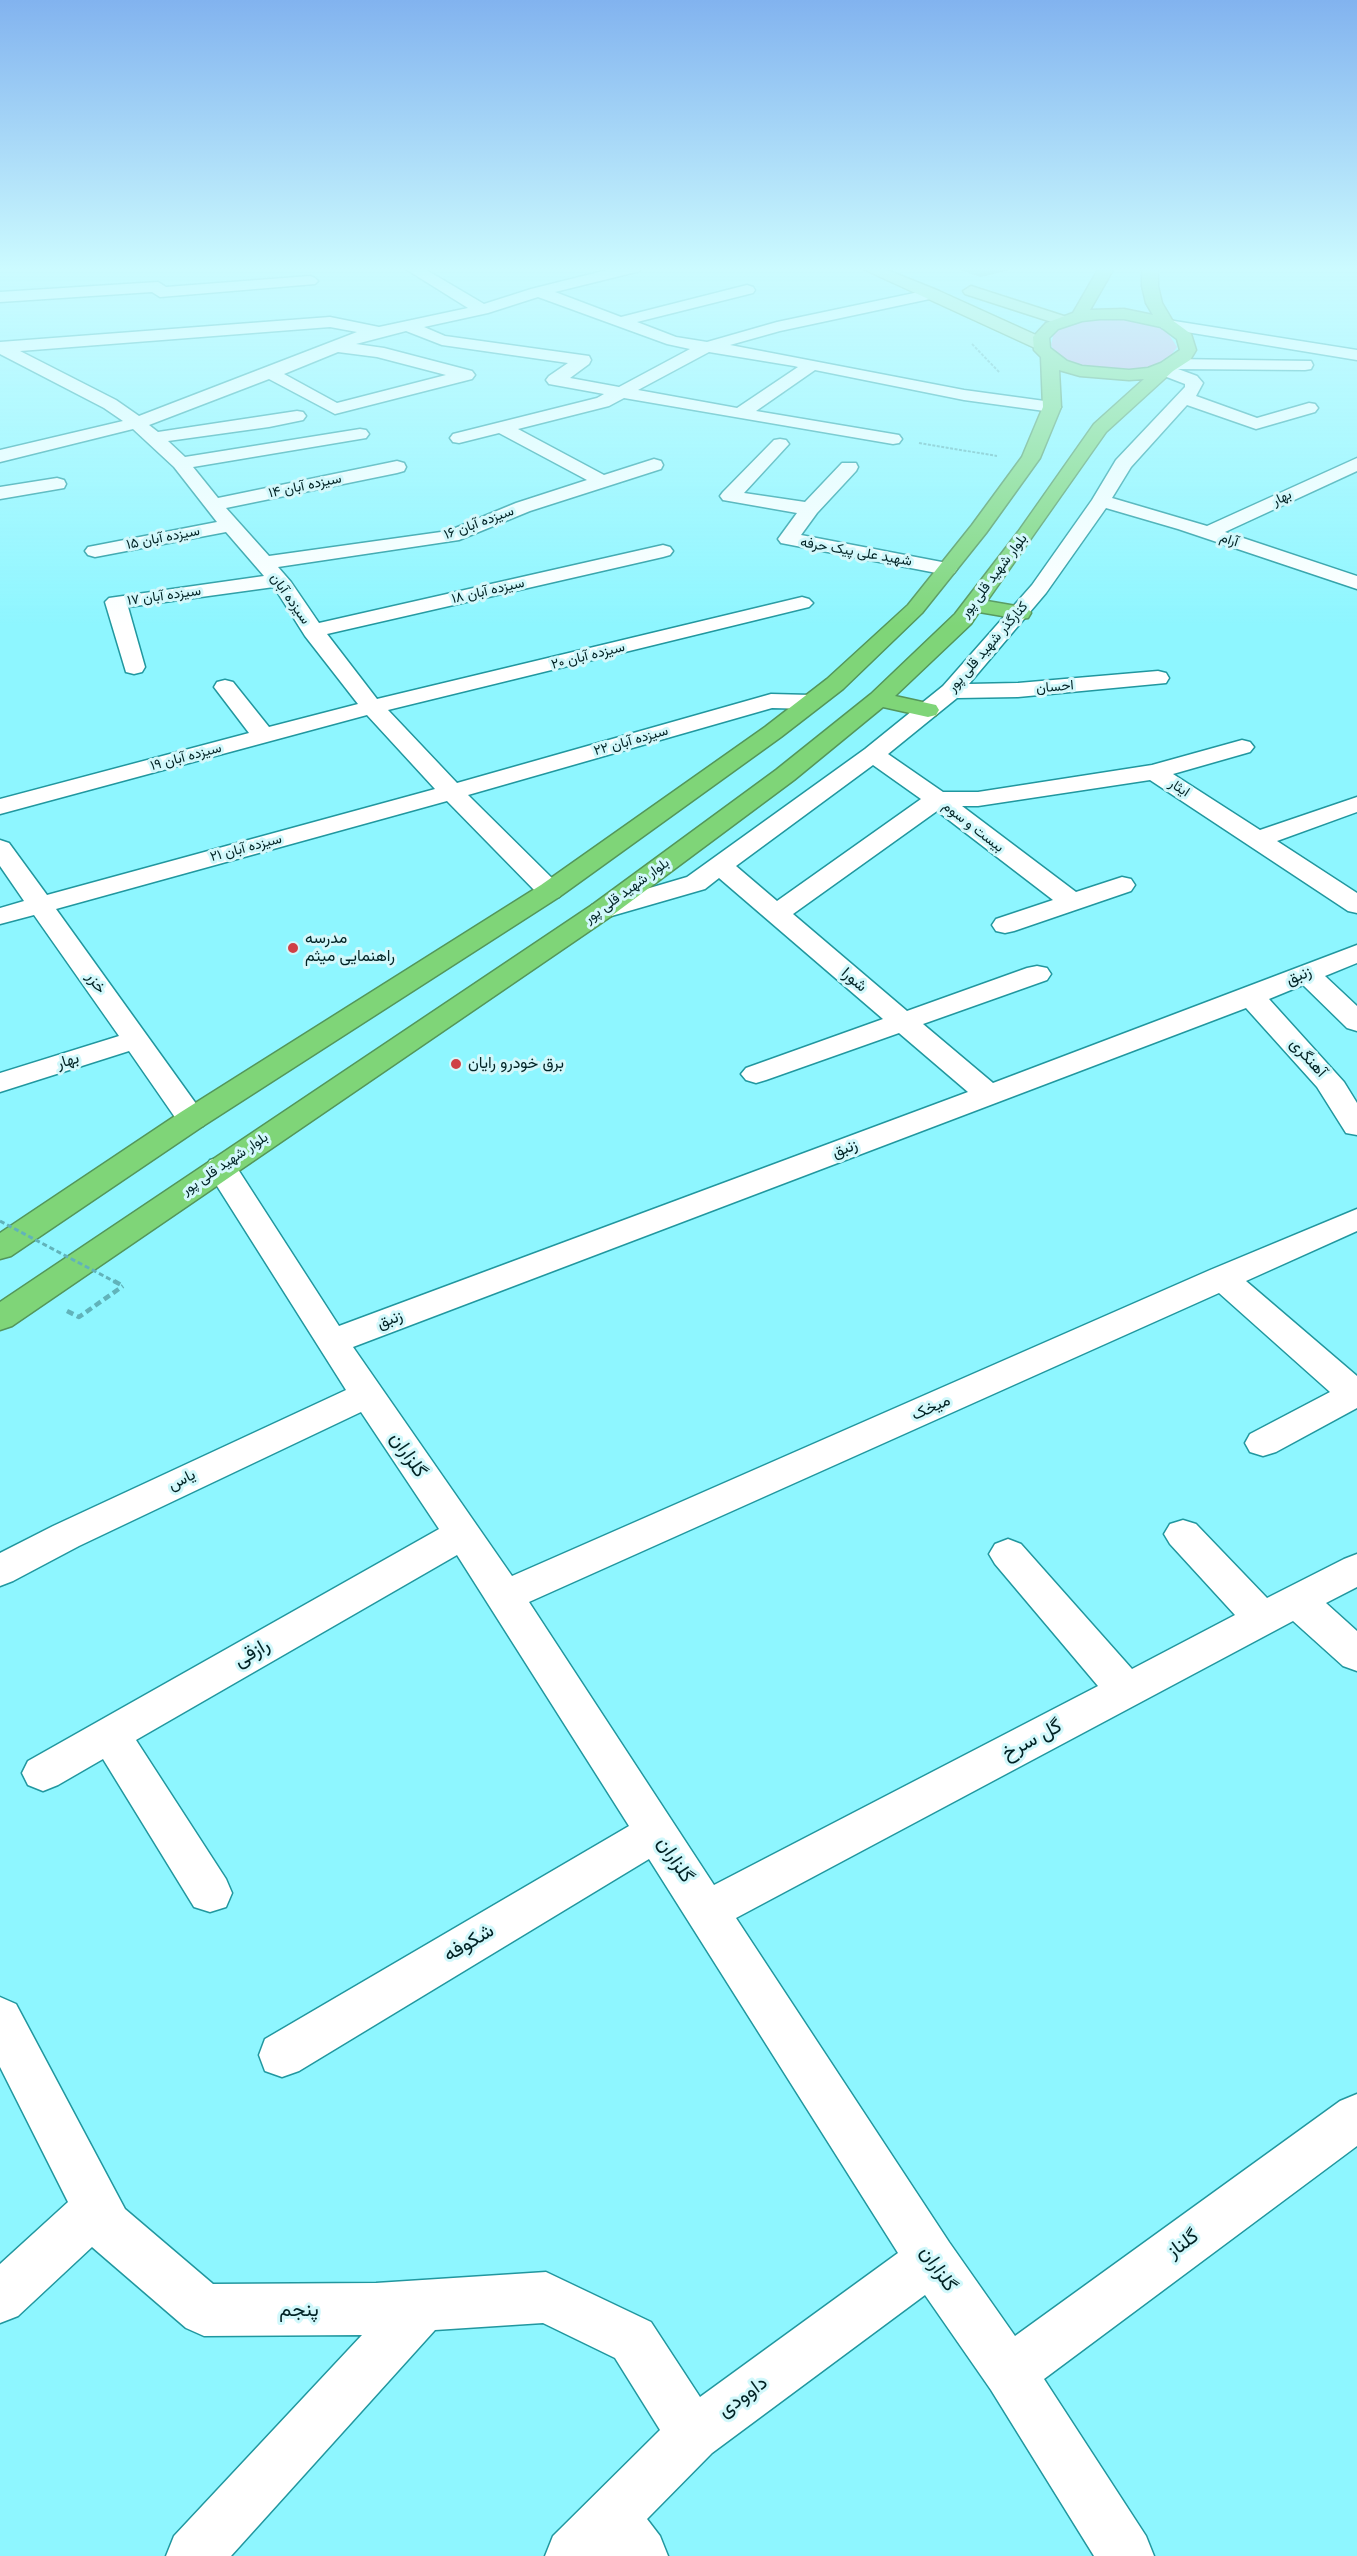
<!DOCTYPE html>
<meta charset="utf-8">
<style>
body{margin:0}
canvas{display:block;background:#8ef6ff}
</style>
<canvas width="1357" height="2556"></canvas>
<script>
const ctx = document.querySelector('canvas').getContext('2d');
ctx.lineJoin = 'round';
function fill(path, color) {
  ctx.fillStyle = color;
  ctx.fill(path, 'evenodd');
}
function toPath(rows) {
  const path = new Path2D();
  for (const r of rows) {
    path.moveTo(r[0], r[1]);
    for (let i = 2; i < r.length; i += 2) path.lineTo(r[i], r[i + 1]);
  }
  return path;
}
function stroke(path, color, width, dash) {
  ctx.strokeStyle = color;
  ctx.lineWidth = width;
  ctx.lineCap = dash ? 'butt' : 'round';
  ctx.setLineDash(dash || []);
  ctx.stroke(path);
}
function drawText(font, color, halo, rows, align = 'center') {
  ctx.font = font + ' "Fira Sans",Vazirmatn,sans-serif';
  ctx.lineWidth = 6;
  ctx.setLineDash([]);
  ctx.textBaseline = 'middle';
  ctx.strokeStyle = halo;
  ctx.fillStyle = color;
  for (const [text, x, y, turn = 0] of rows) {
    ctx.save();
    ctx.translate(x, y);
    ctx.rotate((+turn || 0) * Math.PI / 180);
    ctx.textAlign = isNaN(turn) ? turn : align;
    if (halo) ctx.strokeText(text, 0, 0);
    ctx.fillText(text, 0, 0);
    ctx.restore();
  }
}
const green = toPath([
 [1120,317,1146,321,1166,330,1177,347,1167,361,1148,369,1125,371,1076,365,1056,354,1051,345,1054,332,1069,323,1092,318]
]);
const pathFar1 = toPath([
 [972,344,1000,373],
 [919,443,997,456]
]);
const path = toPath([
 [67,1311,79,1317,123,1286]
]);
const minor = toPath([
 [404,268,423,268,484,304,531,289,615,268,642,268,640,271,555,292,621,317,747,285,753,287,755,290,753,293,637,322,676,337,707,342,777,322,933,289,941,294,939,297,780,331,730,345,964,390,1052,402,1058,403,1061,407,1058,411,1052,412,964,400,815,370,756,411,899,435,902,439,899,443,893,444,624,398,609,406,518,429,604,475,654,459,661,461,663,465,661,469,530,511,459,540,278,567,291,582,319,623,663,545,670,547,673,551,670,555,663,557,327,634,377,699,802,597,809,599,813,603,809,607,388,710,457,783,771,694,811,695,819,697,822,702,819,707,811,709,772,708,468,795,559,885,563,891,559,897,550,899,541,897,447,801,56,909,207,1119,203,1126,192,1128,181,1126,129,1051,0,1092,0,1073,119,1036,34,915,0,924,0,908,24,901,0,866,0,840,9,843,47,895,435,789,367,715,0,814,0,799,249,733,214,687,217,682,225,680,233,682,269,727,358,704,305,636,274,587,128,607,145,667,142,672,134,674,126,672,105,602,109,598,264,576,226,532,95,557,88,555,85,551,88,547,217,522,174,467,133,429,0,462,0,450,123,421,104,408,0,354,0,342,330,317,379,327,468,308,404,268],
 [538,297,667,344,690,349,619,387,570,378,589,364,591,360,589,356,445,336,424,327,488,313,538,297],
 [330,327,357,332,139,416,116,400,20,351,330,327],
 [406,331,442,345,568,363,549,376,546,380,549,384,604,394,597,398,453,434,450,438,453,442,459,443,499,433,587,480,516,503,448,531,269,556,226,508,397,473,404,471,406,467,404,463,397,461,218,498,193,467,360,439,366,438,369,434,366,430,360,429,185,457,168,441,269,427,303,420,306,416,303,412,297,411,158,432,149,425,269,379,335,414,472,379,475,375,472,371,384,348,356,344,406,331],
 [338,352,377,357,446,375,337,403,284,374,338,352],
 [709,352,794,366,798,367,737,408,638,390,709,352],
 [310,276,315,278,318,281,315,284,160,297,152,292,0,302,0,292,158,282,166,287,310,276],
 [1168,320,1357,350,1357,360,1162,328,1160,325,1168,320],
 [1172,359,1311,361,1313,365,1311,369,1305,370,1178,369,1197,376,1203,383,1196,396,1257,418,1309,403,1315,404,1318,408,1315,412,1256,429,1187,405,1131,467,1112,498,1207,526,1357,458,1357,471,1225,532,1357,576,1357,589,1178,529,1106,508,1046,593,969,684,1018,683,1158,671,1166,673,1169,678,1166,683,1018,697,957,698,888,754,943,792,978,792,1152,765,1242,740,1250,742,1254,747,1250,752,1173,774,1260,830,1357,797,1357,812,1277,841,1357,893,1357,913,1348,911,1150,780,978,806,962,806,1076,892,1122,877,1131,879,1135,885,1131,891,1014,931,1005,933,996,931,992,925,996,919,1053,900,937,811,793,914,907,1011,1027,968,1037,966,1047,968,1051,974,1047,980,923,1024,993,1083,1357,945,1357,963,1325,976,1357,1006,1357,1031,1347,1028,1303,985,1269,999,1344,1082,1357,1103,1357,1135,1346,1133,1317,1087,1246,1008,353,1347,512,1576,1210,1270,1357,1209,1357,1231,1246,1281,1357,1376,1357,1408,1276,1452,1263,1456,1250,1452,1245,1443,1250,1434,1330,1392,1219,1293,529,1602,714,1885,1098,1686,995,1564,989,1554,995,1544,1008,1539,1021,1544,1132,1669,1235,1615,1170,1544,1164,1534,1170,1524,1183,1520,1196,1524,1267,1598,1344,1559,1357,1554,1357,1587,1326,1603,1357,1631,1357,1671,1343,1666,1293,1621,736,1918,949,2242,1015,2336,1340,2101,1357,2094,1357,2146,1044,2379,1146,2536,1154,2556,1094,2556,991,2390,925,2295,712,2453,647,2519,660,2536,668,2556,545,2556,553,2536,660,2430,615,2358,543,2323,435,2330,231,2556,166,2556,174,2536,362,2335,204,2336,186,2328,92,2247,18,2316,0,2323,0,2264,68,2202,0,2067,0,1997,16,2004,125,2209,213,2284,376,2283,546,2272,651,2322,700,2397,898,2253,649,1859,299,2071,282,2077,265,2071,259,2055,265,2039,629,1826,457,1555,136,1740,226,1879,232,1893,226,1907,210,1912,194,1907,103,1759,58,1785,43,1791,28,1785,22,1773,28,1761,439,1529,361,1412,79,1546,13,1581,0,1586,0,1553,53,1526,346,1390,205,1167,210,1160,221,1157,232,1160,339,1326,968,1092,899,1033,766,1080,756,1083,746,1080,741,1074,746,1068,883,1019,719,878,705,889,601,919,592,917,588,911,592,905,687,877,865,749,943,686,1032,585,1092,500,1116,460,1185,387,1185,384,1159,374,1157,370,1164,365,1166,360,1172,359],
 [873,765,921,799,777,901,736,866,873,765],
 [780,439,786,440,789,444,744,493,805,502,842,463,856,463,858,467,856,471,817,513,801,535,947,563,954,565,957,569,954,573,947,575,781,543,778,539,797,513,723,500,720,496,723,492,774,440,780,439],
 [57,478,64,480,66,484,64,488,0,499,0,487,57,478]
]);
const major = toPath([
 [861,268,882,268,939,291,1047,340,1049,344,1041,349,1035,348,861,268],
 [971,286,1070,318,1072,321,1070,324,1058,324,965,294,963,291,971,286]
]);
const highway = toPath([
 [1099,268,1114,268,1090,310,1124,309,1153,315,1146,303,1142,286,1142,268,1158,268,1158,286,1162,303,1172,320,1191,334,1196,350,1190,360,1173,371,1106,432,987,601,1028,608,1031,613,1028,618,1020,619,979,612,971,624,895,696,936,705,939,710,936,715,928,717,883,707,794,780,610,917,12,1326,0,1330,0,1302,592,905,776,770,871,694,955,614,1018,532,1094,424,1144,379,1129,380,1080,376,1059,370,1061,407,1040,458,986,533,922,613,843,689,781,737,559,897,203,1126,11,1256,0,1259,0,1233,181,1112,541,885,765,727,827,679,908,605,972,525,1022,457,1043,407,1041,357,1034,350,1033,337,1046,323,1073,313,1099,268],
 [1100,319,1124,319,1161,327,1177,339,1180,350,1161,363,1148,368,1129,370,1082,366,1067,361,1050,348,1049,338,1058,329,1082,321,1100,319]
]);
const pathBridgeFar1 = toPath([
 [0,1221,117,1283]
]);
const pathBridge = toPath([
 [114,1281,123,1286]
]);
const wall = toPath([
 [954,268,1018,268,980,277]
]);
const shadedWall = toPath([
 [984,268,1018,268,980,277,981,269]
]);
const markers = [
 [293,948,6,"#cf4046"],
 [456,1064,6,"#cf4046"]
];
const farStreetnames = [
 ["سیزده آبان ۱۴",305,486,-12],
 ["بهار",1282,498,-25],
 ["سیزده آبان ۱۶",479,523,-20],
 ["سیزده آبان ۱۵",163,538,-11],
 ["آرام",1229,540,18],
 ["شهید علی پیک حرفه",856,552,10],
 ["بلوار شهید قلی پور",994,576,-53],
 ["سیزده آبان ۱۸",488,591,-13],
 ["سیزده آبان ۱۷",164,596,-8],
 ["سیزده آبان",290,599,55],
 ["کنارگذر شهید قلی پور",988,647,-49],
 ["سیزده آبان ۲۰",588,656,-14],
 ["احسان",1055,687,-5],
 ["سیزده آبان ۲۲",631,741,-16],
 ["سیزده آبان ۱۹",186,757,-15],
 ["ایثار",1179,788,33],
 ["بیست و سوم",973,827,38],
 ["سیزده آبان ۲۱",246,848,-15],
 ["بلوار شهید قلی پور",627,891,-36],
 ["بلوار شهید قلی پور",225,1164,-34]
];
const poiNames = [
 ["مدرسه",305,939],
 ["راهنمایی میثم",305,957],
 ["برق خودرو رایان",468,1064]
];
const streetNames = [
 ["زنبق",1299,976,-22],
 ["شورا",854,980,40],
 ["خزر",96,983,55],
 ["آهنگری",1308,1058,48],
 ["بهار",68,1061,-17],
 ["زنبق",845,1149,-21],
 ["زنبق",390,1320,-21],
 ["میخک",931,1408,-24],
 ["یاس",182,1480,-26]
];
const nearStreetnames = [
 ["گلزاران",408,1455,56],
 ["رازقی",252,1653,-30],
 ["گل سرخ",1032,1740,-28],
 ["گلزاران",675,1860,57],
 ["شکوفه",469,1943,-31],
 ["گلناز",1183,2244,-36],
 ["گلزاران",938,2269,56],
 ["پنجم",299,2310],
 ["داوودی",743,2397,-36]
];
fill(green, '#daa9e0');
stroke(minor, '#21979f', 3);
stroke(major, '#53965b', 3);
stroke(highway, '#53965b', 3);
stroke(pathFar1, '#61b3ba', 2, [3, 1.5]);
stroke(path, '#61b3ba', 4.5, [7, 4]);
fill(minor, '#fff');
fill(major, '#b2e6ae');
fill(highway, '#7fd578');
stroke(pathBridgeFar1, '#61b3ba', 3, [5, 3]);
stroke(pathBridge, '#61b3ba', 4.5, [7, 4]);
fill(wall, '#4fa79a');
fill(shadedWall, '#40887d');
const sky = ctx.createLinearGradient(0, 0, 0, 626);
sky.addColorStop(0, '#82b3ef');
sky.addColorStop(0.43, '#ccfbff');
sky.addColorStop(1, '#ccfbff00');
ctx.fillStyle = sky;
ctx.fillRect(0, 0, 1357, 626);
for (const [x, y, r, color] of markers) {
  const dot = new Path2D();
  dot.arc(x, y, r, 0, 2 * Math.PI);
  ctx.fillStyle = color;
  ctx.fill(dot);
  stroke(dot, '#d2f8fb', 2);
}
drawText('14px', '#002224', '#d2f8fb', farStreetnames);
drawText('16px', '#002224', '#d2f8fb', poiNames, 'left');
drawText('16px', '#002224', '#d2f8fb', streetNames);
drawText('20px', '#002224', '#d2f8fb', nearStreetnames);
</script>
